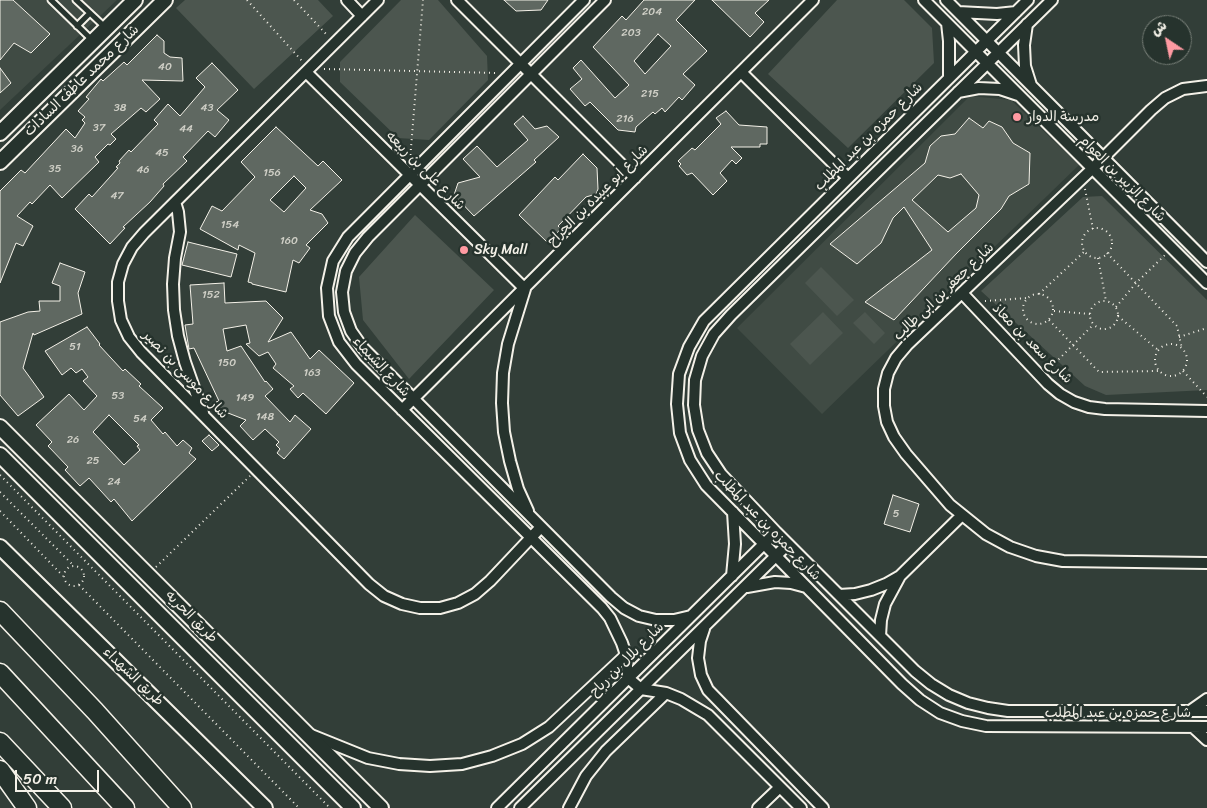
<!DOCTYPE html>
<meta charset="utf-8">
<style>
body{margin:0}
#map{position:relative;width:1207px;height:808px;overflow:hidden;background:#323e38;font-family:Sriracha,"Playpen Sans Arabic",sans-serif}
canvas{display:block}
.north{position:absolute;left:1142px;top:15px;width:50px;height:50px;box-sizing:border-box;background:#26332d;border:1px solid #787f78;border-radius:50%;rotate:326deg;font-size:14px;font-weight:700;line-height:20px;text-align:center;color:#f4f1e8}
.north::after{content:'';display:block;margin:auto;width:18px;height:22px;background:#ff9aa2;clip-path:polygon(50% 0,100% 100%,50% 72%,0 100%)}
.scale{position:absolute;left:15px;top:770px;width:84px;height:22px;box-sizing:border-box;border:2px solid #f4f1e8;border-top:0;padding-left:6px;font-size:15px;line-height:18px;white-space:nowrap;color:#f4f1e8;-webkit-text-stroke:4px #26332d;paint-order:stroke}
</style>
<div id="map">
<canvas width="1207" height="808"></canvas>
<div class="north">ش</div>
<div class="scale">50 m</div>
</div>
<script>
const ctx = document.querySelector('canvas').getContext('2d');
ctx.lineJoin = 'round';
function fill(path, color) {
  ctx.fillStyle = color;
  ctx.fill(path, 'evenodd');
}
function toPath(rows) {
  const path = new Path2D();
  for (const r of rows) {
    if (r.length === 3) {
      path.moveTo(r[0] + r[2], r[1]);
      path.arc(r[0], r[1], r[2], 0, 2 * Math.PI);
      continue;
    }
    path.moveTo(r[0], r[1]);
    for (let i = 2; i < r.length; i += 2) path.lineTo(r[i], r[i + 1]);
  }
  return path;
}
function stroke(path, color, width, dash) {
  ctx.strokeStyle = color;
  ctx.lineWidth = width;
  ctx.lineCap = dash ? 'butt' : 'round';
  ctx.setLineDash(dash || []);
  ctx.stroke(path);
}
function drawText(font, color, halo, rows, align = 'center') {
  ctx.font = font + ' Sriracha,"Playpen Sans Arabic",sans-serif';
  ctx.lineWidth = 5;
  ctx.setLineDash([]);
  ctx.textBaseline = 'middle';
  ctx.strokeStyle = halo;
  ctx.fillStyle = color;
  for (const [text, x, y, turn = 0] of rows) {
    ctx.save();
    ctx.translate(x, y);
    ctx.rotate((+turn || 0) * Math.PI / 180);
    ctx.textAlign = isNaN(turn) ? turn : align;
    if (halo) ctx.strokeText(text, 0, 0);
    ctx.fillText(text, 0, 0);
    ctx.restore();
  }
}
const built = toPath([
 [0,0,117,0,0,110],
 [970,96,1011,100,1079,165,822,414,737,328]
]);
const green = toPath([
 [185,0,318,0,333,16,254,89,176,8],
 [401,0,438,0,487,56,488,80,429,140,398,138,340,82,340,62],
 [837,0,904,0,932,28,934,63,848,148,768,74],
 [1102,196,1207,300,1207,390,1106,395,1085,386,981,291,1083,197],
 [415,215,494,290,409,379,363,320,359,277],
 [821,267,854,300,837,316,805,283],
 [823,312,843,333,810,365,790,344],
 [865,312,885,333,874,344,853,323]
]);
const building = toPath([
 [0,0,13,0,50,34,31,53,14,43,0,60,0,0],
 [504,0,548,0,541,10,516,11,504,0],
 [644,0,695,0,676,20,707,51,683,74,695,85,682,100,679,97,665,112,662,108,655,114,653,112,636,127,635,132,618,130,590,102,585,106,570,89,582,79,573,68,581,60,615,98,629,85,593,47,622,16,626,20,644,0],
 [658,34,671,46,645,74,634,61,658,34],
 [712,0,769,0,755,13,764,22,750,37,712,0],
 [157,35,164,41,164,53,170,57,182,58,183,81,142,80,160,99,146,112,141,108,111,134,116,139,110,145,108,144,95,157,99,162,62,198,50,185,32,204,30,202,17,216,33,226,23,246,16,243,0,283,0,191,21,170,25,173,66,129,75,138,85,123,82,120,85,117,78,111,89,99,86,97,101,79,103,81,124,62,127,65,157,35],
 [212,63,238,90,217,110,229,120,215,137,208,131,183,157,187,161,163,184,164,186,150,202,123,227,125,228,110,244,75,209,89,194,92,197,118,168,116,167,120,163,119,161,129,150,131,152,158,124,154,120,168,104,180,116,205,87,196,78,212,63],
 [0,68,11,83,0,93,0,68],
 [726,111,739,125,767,127,767,144,760,144,760,147,731,147,742,158,736,164,732,160,720,173,727,181,713,195,692,173,687,175,679,166,681,164,678,161,692,148,695,150,721,124,716,118,726,111],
 [523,116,535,129,547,126,559,137,534,160,536,162,474,216,454,195,458,183,480,177,463,159,477,146,497,167,528,140,514,124,523,116],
 [969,118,983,128,989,121,1002,127,1013,143,1030,153,1029,184,1009,196,1001,209,956,254,894,320,865,302,932,250,904,207,893,218,881,243,857,264,830,244,925,163,930,146,941,136,955,134,969,118],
 [961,174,979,195,976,208,948,232,912,200,938,175,950,178,961,174],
 [276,127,318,166,323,161,342,180,310,210,322,214,328,223,306,245,310,248,299,263,293,260,286,292,252,284,252,283,248,282,255,253,239,245,238,250,200,229,212,206,222,211,255,177,241,162,276,127],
 [294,176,306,188,284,212,270,200,294,176],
 [583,154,597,168,598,189,596,194,586,197,558,226,561,229,547,242,519,215,555,177,558,180,583,154],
 [188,242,237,254,231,277,182,265,188,242],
 [60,263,85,272,78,293,82,314,34,335,33,333,23,368,44,397,18,416,0,395,0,322,28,312,40,311,39,301,60,301,60,286,52,283,60,263],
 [224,283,225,303,266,301,283,318,268,342,291,332,310,359,319,350,354,383,326,414,303,393,298,398,290,389,294,386,273,368,276,364,268,352,259,356,246,344,250,343,246,325,223,329,227,351,241,346,265,382,266,381,273,389,265,396,290,422,295,415,311,429,284,459,277,453,280,449,276,445,279,442,265,429,253,440,240,426,246,420,228,413,225,415,216,402,219,401,194,348,189,349,185,325,193,324,190,285,224,283],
 [87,327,100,344,99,345,123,371,125,369,141,384,139,386,163,408,151,420,163,434,165,432,177,446,183,440,192,448,189,453,196,459,132,521,114,499,111,502,89,478,80,486,65,470,68,467,48,446,52,442,36,425,69,394,84,410,97,396,83,381,88,377,82,369,76,373,71,368,62,375,45,351,87,327],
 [109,415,139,445,137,446,140,450,124,465,93,432,109,415],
 [209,435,219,445,212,451,202,441,209,435],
 [893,495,919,504,910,532,884,524,893,495]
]);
const path = toPath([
 [247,0,302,61],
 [294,0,328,36],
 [324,69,497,73],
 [410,160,423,0],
 [1085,189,1093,229],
 [1097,243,15],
 [1107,253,1177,326,1182,349],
 [1098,258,1106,301],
 [1038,309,15],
 [1039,294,1085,251],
 [985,301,1027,298],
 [1104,315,14],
 [1116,307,1136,283,1165,255],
 [1054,311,1090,314],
 [1118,316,1158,350],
 [1049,320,1099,372,1158,371],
 [1179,337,1207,328],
 [1171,360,16],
 [1048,370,1094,324],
 [1183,371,1207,397],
 [0,475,330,808],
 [0,492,73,565],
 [0,511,63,576],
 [74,576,10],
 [156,567,250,476],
 [79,585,299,808]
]);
const lane = toPath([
 [51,0,92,40],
 [76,0,106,28],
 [77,26,90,13]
]);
const street = toPath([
 [347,0,362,16],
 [378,0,144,233,132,247,123,264,118,282,118,301,121,320,129,337,141,352,369,584,384,596,402,604,420,608,440,608,458,603,475,594,490,581,541,527],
 [457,0,635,178],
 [584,0,348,237,333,261,327,288,329,316,339,342,356,364,602,608,610,618,622,643,626,655,628,678,641,689,666,693,681,699,708,715,801,808],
 [605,0,368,237,355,253,346,271,342,292,344,312,351,331,363,348,611,597,624,608,639,616,656,620,674,620,691,616],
 [924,0,1207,283],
 [946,0,1207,262],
 [1028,0,704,321,689,347,679,374,677,404,680,433,690,460,706,485,902,684,920,700,940,713,962,721,986,726,1207,727],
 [1052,0,731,315,714,334,702,356,695,380,694,405,698,430,707,453,721,474,776,532,915,671,931,684,949,695,968,703,988,708,1008,711,1207,711],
 [958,12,997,14,1016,12],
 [947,23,949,41,949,78],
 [1027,24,1024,45,1025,66,1031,85],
 [306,72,525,289,508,344,503,373,502,403,504,432,510,461,518,489,528,511],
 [741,72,848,178],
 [1207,86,1183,89,1165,98,1151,110,1093,168,907,345,896,358,888,373,884,389,884,406,887,422,894,437,906,454,950,505,986,534,1010,547,1036,556,1063,561,1207,563],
 [958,92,979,88,1000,89,1018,95],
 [175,202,178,212,180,232,175,258,173,284,174,310,178,336,185,362,203,413],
 [962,293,1048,384,1060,394,1074,402,1089,407,1105,409,1207,411],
 [402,410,813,0],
 [732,576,735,544,733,512],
 [747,587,775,582,791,583,806,587],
 [839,595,855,594,871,590,886,584,900,576,961,516],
 [704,629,700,641,698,658,701,675,708,690,823,808],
 [880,636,881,620,885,604,899,578],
 [1190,711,1207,699],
 [1193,727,1207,740],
 [311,735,368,758,399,764,430,766,462,764,492,756,522,744,549,727,626,655],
 [497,808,776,532],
 [520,808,788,544],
 [569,808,586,776,606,751,666,693],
 [758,808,780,787]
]);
const secondary = toPath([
 [0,133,135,0],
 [0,162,165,0],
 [0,427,381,808],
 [0,455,353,808],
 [0,547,265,808]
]);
const highway = toPath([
 [0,611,95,711,182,808],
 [0,673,125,808],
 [0,742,62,808],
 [0,770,27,808]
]);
const markers = [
 [1017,117,5,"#ff9aa2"],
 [464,250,5,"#ff9aa2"]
];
const numberNames = [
 ["204",652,12],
 ["203",631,33],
 ["40",165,67],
 ["215",650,94],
 ["38",120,108],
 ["43",207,108],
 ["216",625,119],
 ["37",99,128],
 ["44",186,129],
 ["36",77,149],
 ["45",162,153],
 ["35",55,169],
 ["46",143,170],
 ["156",272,173],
 ["47",117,196],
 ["154",230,225],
 ["160",289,241],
 ["152",211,295],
 ["51",75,347],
 ["150",227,363],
 ["163",312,373],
 ["53",118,396],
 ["149",245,398],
 ["148",265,417],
 ["54",140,419],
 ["26",73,440],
 ["25",93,461],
 ["24",114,482],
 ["5",896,514]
];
const streetNames = [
 ["شارع محمد عاطف السادات",82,81,-44],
 ["شارع حمزه بن عبد المطلب",869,137,-45],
 ["شارع على بن ربيعه",425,171,45],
 ["شارع الزبير بن العوام",1122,179,45],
 ["شارع ابو عبيده بن الجراح",598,196,-45],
 ["شارع جعفر بن ابى طالب",944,292,-44],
 ["شارع سعد بن معاذ",1032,344,45],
 ["شارع الشيماء",381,367,47],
 ["شارع موسى بن نصير",185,375,46],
 ["شارع حمزه بن عبد المطلب",767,526,46],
 ["طريق الحريه",191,617,45],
 ["شارع بلال بن رباح",627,660,-45],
 ["طريق الشهداء",133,677,44],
 ["شارع حمزه بن عبد المطلب",1118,713]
];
const poiNames = [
 ["مدرسة الدوار",1027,117],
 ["Sky Mall",474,250]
];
fill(built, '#404b44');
fill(green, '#4c564f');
fill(building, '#5f6861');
stroke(building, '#f4f1e8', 1);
stroke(lane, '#f4f1e8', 9);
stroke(street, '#f4f1e8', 14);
stroke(secondary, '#f4f1e8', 18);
stroke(highway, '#f4f1e8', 21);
stroke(path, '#f4f1e8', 2, [1, 4]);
stroke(lane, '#26332d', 5);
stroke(street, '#26332d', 10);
stroke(secondary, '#26332d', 14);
stroke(highway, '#26332d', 18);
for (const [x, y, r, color] of markers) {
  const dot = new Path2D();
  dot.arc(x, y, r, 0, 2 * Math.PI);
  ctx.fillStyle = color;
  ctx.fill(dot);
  stroke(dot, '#26332d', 2);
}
drawText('11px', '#cfcfc6', null, numberNames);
drawText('14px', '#f4f1e8', '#26332d', streetNames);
drawText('14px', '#f4f1e8', '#26332d', poiNames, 'left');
</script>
